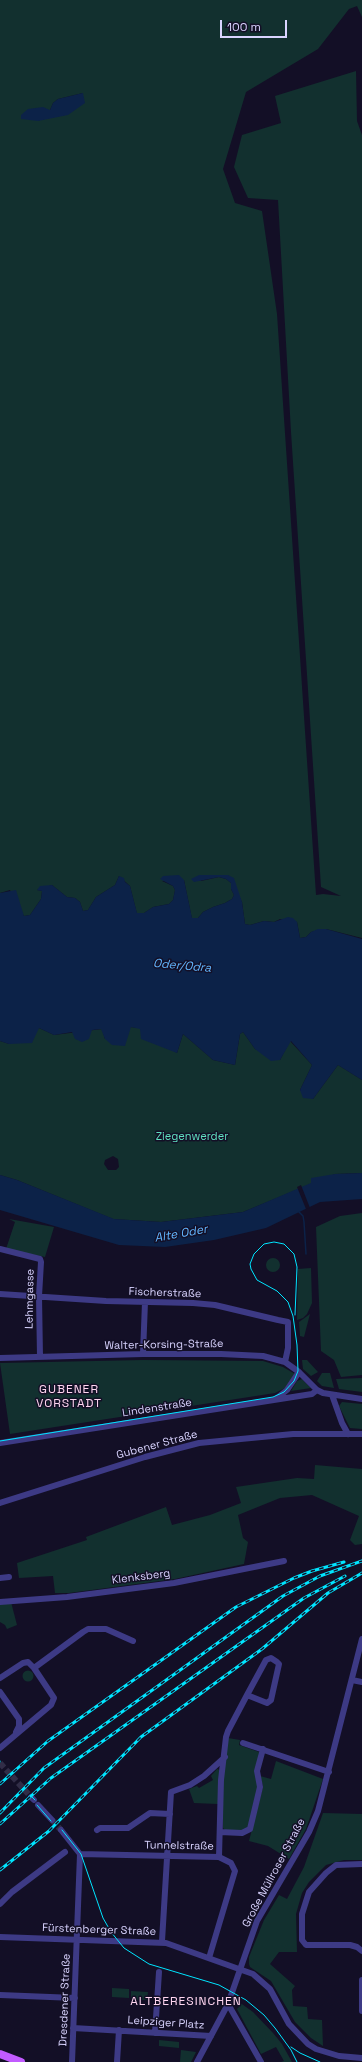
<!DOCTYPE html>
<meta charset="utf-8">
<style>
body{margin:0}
#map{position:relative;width:362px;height:2062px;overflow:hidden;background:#130f26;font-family:"Space Grotesk",sans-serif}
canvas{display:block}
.scale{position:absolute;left:220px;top:20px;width:67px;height:18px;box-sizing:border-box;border:2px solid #d9d4ff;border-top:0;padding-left:5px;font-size:12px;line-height:14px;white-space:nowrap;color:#d9d4ff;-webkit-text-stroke:3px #130f26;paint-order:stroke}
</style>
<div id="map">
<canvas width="362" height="2062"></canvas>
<div class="scale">100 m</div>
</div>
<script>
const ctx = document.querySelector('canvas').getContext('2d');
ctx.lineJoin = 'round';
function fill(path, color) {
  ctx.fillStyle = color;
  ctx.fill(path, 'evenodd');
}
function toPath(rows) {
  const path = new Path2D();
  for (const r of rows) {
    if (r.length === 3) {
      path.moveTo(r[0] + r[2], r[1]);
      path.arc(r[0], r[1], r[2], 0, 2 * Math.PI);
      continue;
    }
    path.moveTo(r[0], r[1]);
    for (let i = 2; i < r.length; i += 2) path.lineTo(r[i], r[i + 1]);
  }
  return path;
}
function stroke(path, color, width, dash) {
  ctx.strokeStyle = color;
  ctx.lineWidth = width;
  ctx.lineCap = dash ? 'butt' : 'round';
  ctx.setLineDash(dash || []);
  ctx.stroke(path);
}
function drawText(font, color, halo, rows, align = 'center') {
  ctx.font = font + ' "Space Grotesk",sans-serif';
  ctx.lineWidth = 3;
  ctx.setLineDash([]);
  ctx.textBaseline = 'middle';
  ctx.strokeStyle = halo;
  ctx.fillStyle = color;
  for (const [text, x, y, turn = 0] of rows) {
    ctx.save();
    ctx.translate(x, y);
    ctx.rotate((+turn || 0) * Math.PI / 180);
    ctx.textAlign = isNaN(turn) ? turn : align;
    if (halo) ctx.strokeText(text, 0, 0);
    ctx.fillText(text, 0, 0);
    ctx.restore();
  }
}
const green = toPath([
 [0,0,362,0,362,17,357,6,349,9,318,49,246,92,223,169,235,203,262,211,277,314,316,895,323,894,341,896,321,887,291,432,278,200,248,198,234,167,242,135,281,123,275,96,356,71,357,121,362,135,362,938,326,929,311,932,306,937,300,938,297,922,280,919,274,922,264,921,250,925,245,924,242,902,228,875,199,875,201,881,219,877,226,879,231,883,231,889,234,895,232,899,225,903,213,907,203,912,198,918,192,919,184,880,162,881,173,886,175,890,173,900,169,904,153,907,144,913,137,914,130,886,119,876,115,885,96,897,88,910,83,911,80,902,75,898,67,897,52,885,37,890,42,891,41,899,30,915,24,916,10,890,0,893],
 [83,93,38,121,50,110,53,103,58,99],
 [130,1027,140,1028,177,1053,183,1034,213,1060,235,1065,240,1034,243,1032,255,1049,280,1060,290,1041,312,1065,300,1090,313,1099,338,1065,362,1080,362,1173,335,1174,243,1212,161,1222,113,1219,17,1180,0,1175,0,1041,9,1044,39,1028,54,1035,102,1029,105,1039],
 [113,1156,118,1159,119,1167,116,1170,108,1170,104,1164,105,1160],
 [362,1213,362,1375,341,1377,334,1360,321,1351,316,1227,340,1216],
 [9,1219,54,1227,45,1257,6,1249,15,1222],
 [273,1265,7],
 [311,1268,312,1303,307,1314,303,1318,297,1320,298,1269],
 [310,1314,304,1337,300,1336,299,1322],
 [143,1360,263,1361,283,1367,295,1374,285,1388,275,1393,10,1434,0,1363],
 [302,1360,307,1360,318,1372,311,1376,303,1369],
 [322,1373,330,1373,334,1388,322,1386,317,1381],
 [362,1378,362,1392,339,1389,336,1379],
 [302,1379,311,1388,291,1391,297,1381],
 [342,1402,362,1404,362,1429,350,1428,339,1406],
 [315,1465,362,1469,362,1544,355,1545,350,1540,359,1516,312,1495,280,1498,238,1515,243,1538,248,1542,244,1564,175,1579,69,1593,55,1593,53,1576,19,1578,17,1563,87,1540,86,1537,166,1507,172,1525,210,1515,241,1503,236,1487,297,1478,314,1479],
 [11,1602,17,1625,7,1629,5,1625,0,1622,0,1603],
 [28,1676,5.5],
 [228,1738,240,1740,239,1745,259,1752,258,1788,248,1828,243,1831,225,1830,223,1828,223,1779],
 [276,1761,323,1779,306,1829,289,1859,268,1846,249,1841,263,1786,260,1776,271,1779],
 [217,1769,220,1770,218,1804,194,1803,189,1789,197,1786,199,1788,213,1780,211,1776],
 [323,1813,362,1814,362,1860,344,1860,326,1865,309,1882,302,1893,296,1914,297,1952,279,1952,270,1964,295,1986,292,1990,293,2006,307,2007,308,2019,322,2020,323,2046,311,2038,295,2022,271,1981,250,1967,249,1964,249,1957,264,1920,279,1895,287,1899,304,1867],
 [112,1988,129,1989,129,1998,112,1997],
 [131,1991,148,1992,147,2000,131,2000],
 [239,2002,253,2012,273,2033,282,2044,292,2062,281,2062,284,2061,276,2047,261,2054,237,2009,239,2007,237,2004],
 [159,2040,179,2042,179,2048,159,2046],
 [181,2050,196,2052,191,2062,180,2062]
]);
const water = toPath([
 [83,93,85,103,68,115,38,121,21,119,21,115,28,109,43,107,50,110,53,103,58,99],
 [179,875,184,880,192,918,198,918,203,912,213,907,225,903,232,899,234,895,231,889,231,883,226,879,219,877,194,882,191,879,199,875,228,875,234,878,242,902,245,924,250,925,264,921,274,922,288,917,293,918,297,922,300,938,306,937,311,932,318,929,326,929,362,939,362,1080,338,1065,313,1099,303,1098,300,1090,312,1065,291,1041,280,1060,271,1061,255,1049,243,1032,240,1034,235,1065,213,1060,183,1034,177,1053,141,1039,140,1029,131,1027,125,1046,112,1045,105,1039,101,1029,92,1030,89,1039,82,1042,75,1039,72,1032,54,1035,39,1028,32,1043,9,1044,0,1041,0,893,16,890,24,916,30,915,41,899,42,891,37,890,40,886,52,885,67,897,75,898,80,902,83,911,88,910,96,897,115,885,119,876,124,878,125,882,130,886,137,913,144,913,153,907,169,904,173,900,175,890,173,886,160,879,163,876],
 [362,1173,362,1199,320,1202,266,1228,214,1240,165,1247,119,1245,0,1210,0,1175,17,1180,114,1219,161,1222,243,1212,311,1183,311,1178,335,1174]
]);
const pier = toPath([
 [301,1185,310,1208,306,1209,297,1187]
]);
const stream = toPath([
 [299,1212,303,1216,304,1222,306,1254]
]);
const minorTunnel = toPath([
 [0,1763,31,1797],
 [52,1820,61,1830]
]);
const minor = toPath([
 [0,1249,40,1259,41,1262,39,1296,40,1357],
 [0,1294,106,1301,193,1303,215,1305,278,1320,288,1322,288,1348,285,1362],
 [143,1354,145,1302],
 [0,1358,143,1354,221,1354,263,1356,285,1362,299,1372,317,1390,323,1393,362,1399],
 [332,1395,342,1423,348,1434],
 [277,1398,287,1390,299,1372],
 [0,1443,312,1394,317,1390],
 [0,1503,145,1457,199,1443,293,1434,362,1434],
 [0,1578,9,1577],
 [0,1602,67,1597,174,1583,284,1561],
 [34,1668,83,1632,88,1629,106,1629,133,1641],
 [0,1678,23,1663,28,1662,34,1668,54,1698,51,1705,0,1748],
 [352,1680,362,1682],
 [0,1692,19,1719,19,1726,16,1732],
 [243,1743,329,1772],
 [31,1797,34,1800],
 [38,1805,52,1820],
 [61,1830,80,1854],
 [97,1830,100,1828,128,1828,150,1813,170,1814],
 [220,1832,242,1833,250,1829,260,1787,257,1771,263,1749],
 [80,1854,219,1857,231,1863,235,1871,209,1958],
 [219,1857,221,1780,226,1737,228,1731,247,1695,266,1660,271,1658,277,1662,279,1664,271,1700,267,1703,247,1695],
 [362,1864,336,1865,326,1873,309,1892,302,1914,302,1940,306,1945,350,1945,357,1947,362,1951],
 [0,1904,12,1892,65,1852],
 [0,1937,166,1943,253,1974,270,1989,289,2024,308,2044,316,2049,339,2056,362,2058],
 [162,1941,171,1792,190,1785,204,1776,225,1757],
 [362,1980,362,2011],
 [0,1995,75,1998],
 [228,2004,261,2062],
 [73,2028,211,2036],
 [155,2033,159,1972],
 [72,2062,80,1854],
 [117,2062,119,2030],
 [197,2062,228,2004,257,1921,309,1832,318,1811,362,1639]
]);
const major = toPath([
 [0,2054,21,2062]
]);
const tram = toPath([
 [0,1441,273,1397,284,1392,294,1381,298,1371,297,1345,293,1316,288,1302,277,1291,257,1280,251,1269,250,1264,254,1254,264,1244,274,1242,284,1244,294,1254,297,1267,295,1315],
 [0,1761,0,1762],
 [32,1797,35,1800],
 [37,1805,51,1821],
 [62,1830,81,1854,103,1918,111,1932,124,1948,149,1964,219,1985,246,2000,264,2015,275,2028,291,2050,297,2062],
 [291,2047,300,2053,320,2062]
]);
const rail = toPath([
 [0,1784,48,1741,236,1607,294,1578,312,1571,344,1562],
 [0,1813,44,1768,283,1596,320,1576,362,1561],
 [0,1824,51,1778,304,1598,345,1576],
 [0,1870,49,1831,141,1737,262,1649,328,1593,362,1573]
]);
const parkNames = [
 ["Ziegenwerder",192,1137]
];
const streetNames = [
 ["Fischerstraße",165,1293,2],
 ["Lehmgasse",30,1299,-89],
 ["Walter-Korsing-Straße",164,1345,-1],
 ["Lindenstraße",157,1408,-9],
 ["Gubener Straße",157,1445,-15],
 ["Klenksberg",141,1577,-7],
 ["Tunnelstraße",179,1846,1],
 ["Große Müllroser Straße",274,1873,-62],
 ["Fürstenberger Straße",99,1930,2],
 ["Dresdener Straße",65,2000,-88],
 ["Leipziger Platz",166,2023,4]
];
const waterNames = [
 ["Oder/Odra",182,966,5],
 ["Alte Oder",181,1234,-10]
];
const neighbourhoodNames = [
 ["GUBENER",69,1390],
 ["VORSTADT",69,1404],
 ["ALTBERESINCHEN",186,2002]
];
fill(green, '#12302f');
fill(water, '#0c2248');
fill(pier, '#130f26');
stroke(stream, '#0c2248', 1.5);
stroke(minorTunnel, '#312d47', 6, [6, 3]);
stroke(minor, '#3d3a85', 6);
stroke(major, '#c25bff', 8);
stroke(tram, '#00e5ff', 1);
stroke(rail, '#00e5ff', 3);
stroke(rail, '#130f26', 1.5, [4.5]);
drawText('11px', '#5fe0c0', '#130f26', parkNames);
drawText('11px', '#d9d4ff', '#130f26', streetNames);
drawText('italic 12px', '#62b6ff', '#130f26', waterNames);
ctx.letterSpacing = '1px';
drawText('12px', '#ffd6f0', '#130f26', neighbourhoodNames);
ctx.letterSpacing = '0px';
</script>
